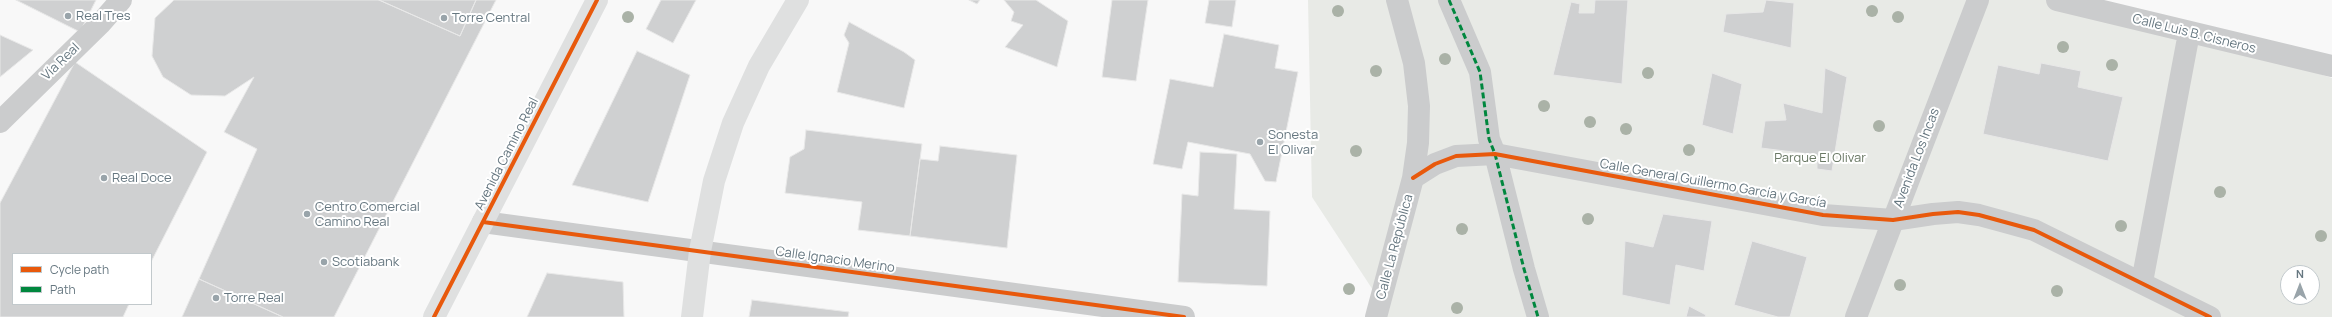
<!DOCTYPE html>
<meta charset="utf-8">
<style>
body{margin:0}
#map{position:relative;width:2332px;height:317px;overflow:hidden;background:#f8f8f8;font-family:Manrope,sans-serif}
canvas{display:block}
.legend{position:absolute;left:12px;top:253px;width:140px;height:52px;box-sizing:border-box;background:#fff;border:1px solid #c2c9cc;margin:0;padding:5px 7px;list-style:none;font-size:12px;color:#667780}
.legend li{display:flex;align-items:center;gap:8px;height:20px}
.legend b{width:20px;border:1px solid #c2c9cc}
.north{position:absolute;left:2280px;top:265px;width:40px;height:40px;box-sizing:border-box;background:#fff;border:1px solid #c2c9cc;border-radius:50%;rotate:0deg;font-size:11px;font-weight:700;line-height:16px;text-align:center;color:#667780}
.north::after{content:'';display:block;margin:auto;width:14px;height:18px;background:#99a4aa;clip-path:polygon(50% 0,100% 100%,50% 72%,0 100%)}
</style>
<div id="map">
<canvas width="2332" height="317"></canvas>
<ul class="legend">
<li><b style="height:5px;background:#e8590c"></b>Cycle path</li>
<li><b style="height:5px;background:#00873e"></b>Path</li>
</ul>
<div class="north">N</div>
</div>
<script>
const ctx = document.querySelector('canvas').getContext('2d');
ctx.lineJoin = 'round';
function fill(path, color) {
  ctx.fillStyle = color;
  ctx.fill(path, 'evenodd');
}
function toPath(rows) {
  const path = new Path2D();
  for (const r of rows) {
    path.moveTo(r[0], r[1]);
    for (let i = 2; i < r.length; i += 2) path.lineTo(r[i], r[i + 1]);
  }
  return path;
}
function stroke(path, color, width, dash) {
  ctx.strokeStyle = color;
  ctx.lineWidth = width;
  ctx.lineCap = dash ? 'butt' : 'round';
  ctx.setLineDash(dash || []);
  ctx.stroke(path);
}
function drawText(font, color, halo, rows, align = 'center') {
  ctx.font = font + ' Manrope,sans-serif';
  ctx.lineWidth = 4;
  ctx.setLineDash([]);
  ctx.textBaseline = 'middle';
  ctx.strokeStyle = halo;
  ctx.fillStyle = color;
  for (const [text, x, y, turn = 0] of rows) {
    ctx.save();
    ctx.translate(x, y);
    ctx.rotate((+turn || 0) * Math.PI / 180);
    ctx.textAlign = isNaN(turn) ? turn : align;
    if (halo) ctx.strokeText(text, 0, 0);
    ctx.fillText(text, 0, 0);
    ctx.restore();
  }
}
const green = toPath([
 [1308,0,2097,0,2332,78,2332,317,1384,317,1386,310,1312,197],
 [2288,273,2312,273,2312,297,2288,297]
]);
const building = toPath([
 [16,0,96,0,80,32,16,0],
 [174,0,379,0,460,36,476,0,496,0,334,317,283,317,199,279,257,149,224,132,254,77,225,96,191,95,163,77,152,56,155,18,174,0],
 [379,0,476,0,460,36,379,0],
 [661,0,696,0,673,43,646,29,661,0],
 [969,0,980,0,977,4,969,0],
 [1004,0,1036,0,1068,21,1057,67,1005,47,1023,25,1011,21,1014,12,1004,0],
 [1112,0,1148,0,1136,81,1102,77,1112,0],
 [1209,0,1236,0,1232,27,1205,23,1209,0],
 [1595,0,1628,0,1622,84,1553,75,1571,2,1580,4,1579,13,1594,13,1595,0],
 [1766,0,1794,3,1791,48,1723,32,1726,14,1763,12,1766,0],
 [849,22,904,52,915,60,904,108,837,92,849,43,844,35,849,22],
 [1224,34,1279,45,1275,68,1298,72,1276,182,1265,181,1250,154,1188,142,1182,169,1153,164,1170,79,1213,87,1224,34],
 [0,35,33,50,0,77,0,35],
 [637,51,690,75,648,202,572,185,637,51],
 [75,62,207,152,151,262,151,254,13,254,13,304,129,304,123,317,0,317,0,203,75,62],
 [2041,63,2081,71,2078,87,2123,97,2108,161,1983,134,1998,65,2039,74,2041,63],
 [1825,68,1847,77,1832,171,1817,169,1817,155,1761,148,1765,121,1786,120,1783,103,1822,113,1825,68],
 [1712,73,1742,84,1733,134,1702,125,1712,73],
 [806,130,922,144,910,236,858,230,862,202,785,193,790,157,804,149,806,130],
 [940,146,1017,155,1007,248,910,236,920,159,938,161,940,146],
 [1200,152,1237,154,1234,209,1270,211,1267,286,1178,282,1182,194,1198,196,1200,152],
 [1663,214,1712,221,1704,271,1676,265,1670,305,1622,295,1625,241,1653,247,1663,214],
 [1752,241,1807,257,1790,317,1778,317,1734,305,1752,241],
 [547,273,623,282,624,317,527,317,547,273],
 [199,279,283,317,182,317,199,279],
 [752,300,849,312,848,317,749,317,752,300],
 [1689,306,1706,315,1705,317,1686,317,1689,306]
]);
const pedestrian = toPath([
 [1449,0,1480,72,1489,139,1495,154,1524,269,1538,317]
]);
const minor = toPath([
 [2057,0,2332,66],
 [0,122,100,24,121,0],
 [1413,178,1435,164,1456,156,1495,154,1823,215,1893,220,1933,214,1958,212,1979,215,2034,230,2210,317],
 [483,222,1184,317],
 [2142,282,2189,33],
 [1376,317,1413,178,1418,143,1419,106,1414,63,1397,0]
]);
const tertiary = toPath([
 [1856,317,1978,0]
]);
const secondary = toPath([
 [434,317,597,0],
 [692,317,700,251,714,181,733,123,759,66,798,0]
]);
const quiet = toPath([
 [1449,0,1480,72,1489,139,1495,154,1524,269,1538,317]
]);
const cycleway = toPath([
 [1413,178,1435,164,1456,156,1495,154,1823,215,1893,220,1933,214,1958,212,1979,215,2034,230,2210,317],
 [483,222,1184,317],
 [434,317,597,0]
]);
const trees = [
 [1338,11],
 [1872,11],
 [628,17],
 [1898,17],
 [2063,47],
 [1445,59],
 [2112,65],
 [1376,71],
 [1648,73],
 [1544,106],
 [1590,122],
 [1879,126],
 [1626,129],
 [1689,150],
 [1356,151],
 [2220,192],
 [1588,219],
 [2121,226],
 [1462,229],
 [2321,236],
 [1900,285],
 [1349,289],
 [2057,291],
 [1457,308]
];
const markers = [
 [68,16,4,"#99a4aa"],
 [444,18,4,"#99a4aa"],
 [1260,142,4,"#99a4aa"],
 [104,178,4,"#99a4aa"],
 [307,214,4,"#99a4aa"],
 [324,262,4,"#99a4aa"],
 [216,298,4,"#99a4aa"]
];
const poiNames = [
 ["Real Tres",76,16],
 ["Torre Central",452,18],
 ["Sonesta",1268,135],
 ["El Olivar",1268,150],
 ["Real Doce",112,178],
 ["Centro Comercial",315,207],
 ["Camino Real",315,222],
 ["Scotiabank",332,262],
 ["Torre Real",224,298]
];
const streetNames = [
 ["Calle Luis B. Cisneros",2194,34,14],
 ["Vía Real",61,62,-44],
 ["Avenida Camino Real",507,154,-63],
 ["Avenida Los Incas",1917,158,-69],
 ["Calle General Guillermo García y García",1713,184,10],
 ["Calle La República",1395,247,-75],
 ["Calle Ignacio Merino",835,260,8]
];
const parkNames = [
 ["Parque El Olivar",1820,158]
];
fill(green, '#e8eae6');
fill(building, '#cfd0d1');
stroke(building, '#e8e8e8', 1);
stroke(pedestrian, '#cbcccd', 22);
stroke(minor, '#cbcccd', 22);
stroke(tertiary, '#cbcccd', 22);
stroke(secondary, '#dfe0e0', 22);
stroke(quiet, '#00873e', 3, [6, 3]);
stroke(cycleway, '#e8590c', 4);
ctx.fillStyle = '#aab2a7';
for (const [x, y] of trees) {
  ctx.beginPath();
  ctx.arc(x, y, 6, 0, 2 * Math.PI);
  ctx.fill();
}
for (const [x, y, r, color] of markers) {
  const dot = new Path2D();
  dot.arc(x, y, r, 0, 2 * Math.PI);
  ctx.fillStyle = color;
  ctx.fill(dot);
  stroke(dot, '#fff', 1.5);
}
drawText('13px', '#667780', '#fff', poiNames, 'left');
drawText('13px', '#667780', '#fff', streetNames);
drawText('13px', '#6a7965', '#fff', parkNames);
</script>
